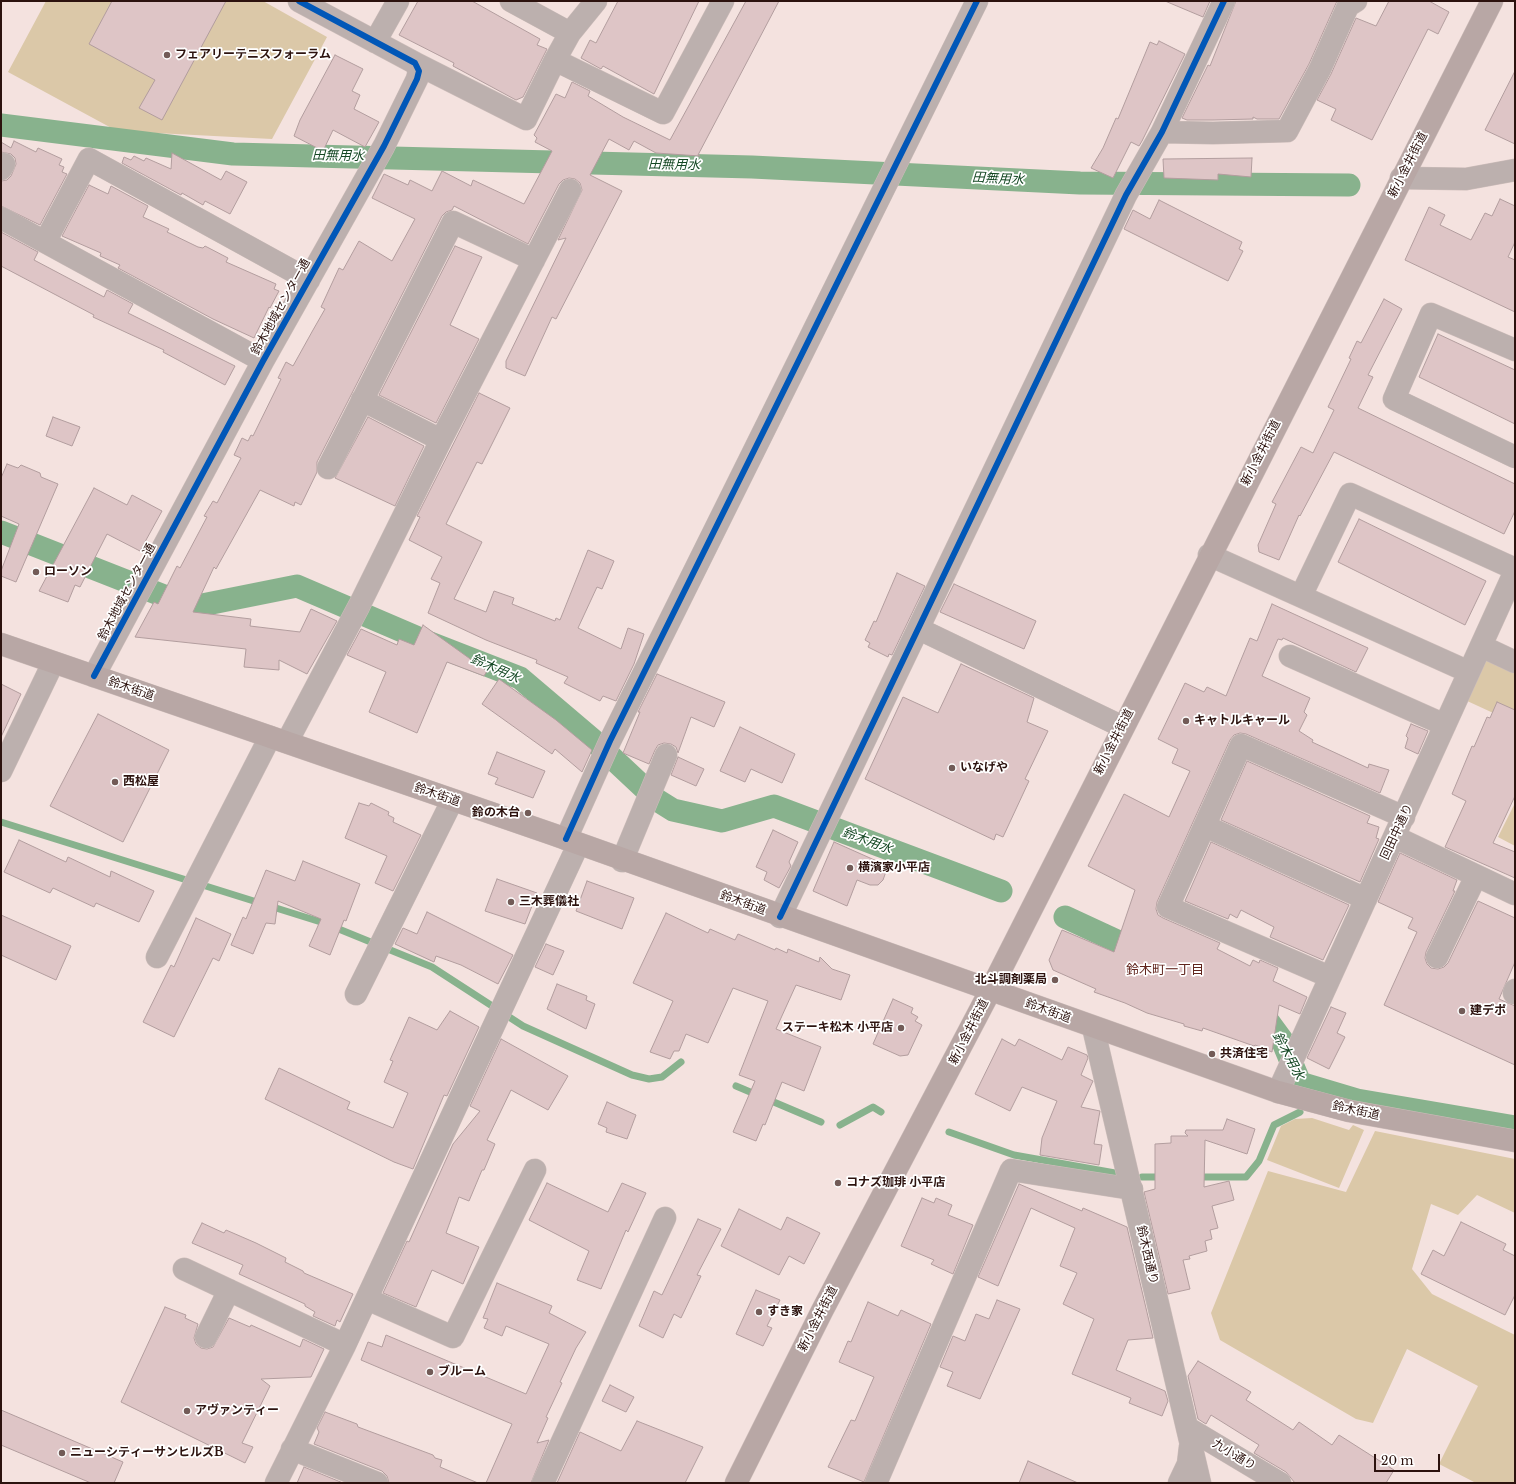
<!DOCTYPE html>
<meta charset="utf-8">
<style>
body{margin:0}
#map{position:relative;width:1516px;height:1484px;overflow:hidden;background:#f4e2df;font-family:"Libre Baskerville",serif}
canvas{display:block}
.frame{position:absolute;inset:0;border:2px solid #2c120e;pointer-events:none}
.scale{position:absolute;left:1374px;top:1454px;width:66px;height:18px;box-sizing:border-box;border:2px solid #2c120e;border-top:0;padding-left:5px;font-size:12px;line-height:14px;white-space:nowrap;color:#2c120e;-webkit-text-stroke:3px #fff;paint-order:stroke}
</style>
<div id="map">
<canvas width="1516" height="1484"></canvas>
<div class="frame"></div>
<div class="scale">20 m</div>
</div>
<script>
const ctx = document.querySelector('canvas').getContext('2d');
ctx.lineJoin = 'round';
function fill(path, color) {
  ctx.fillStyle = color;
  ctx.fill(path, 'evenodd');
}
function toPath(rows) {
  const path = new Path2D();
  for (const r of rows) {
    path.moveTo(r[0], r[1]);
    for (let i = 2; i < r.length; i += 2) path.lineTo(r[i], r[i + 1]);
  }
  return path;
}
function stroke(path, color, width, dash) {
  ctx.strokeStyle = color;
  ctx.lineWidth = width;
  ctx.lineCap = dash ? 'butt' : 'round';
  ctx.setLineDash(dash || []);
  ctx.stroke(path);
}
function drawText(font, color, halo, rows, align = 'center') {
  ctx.font = font + ' "Libre Baskerville","Noto Sans JP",serif';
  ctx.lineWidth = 3.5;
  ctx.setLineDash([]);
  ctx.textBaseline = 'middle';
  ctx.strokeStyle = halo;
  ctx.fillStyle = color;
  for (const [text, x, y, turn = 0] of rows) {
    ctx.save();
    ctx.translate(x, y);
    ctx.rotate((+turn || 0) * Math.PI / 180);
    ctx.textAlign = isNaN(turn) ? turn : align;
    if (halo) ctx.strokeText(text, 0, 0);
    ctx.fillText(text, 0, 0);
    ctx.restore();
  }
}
const green = toPath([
 [46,1,263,1,327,37,272,139,117,131,8,72],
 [1487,657,1515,666,1515,723,1465,700],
 [1515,803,1515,846,1498,837],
 [1312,1118,1349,1130,1353,1125,1364,1130,1339,1188,1267,1160,1281,1126,1295,1119],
 [1375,1131,1515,1159,1515,1213,1477,1195,1458,1215,1431,1204,1412,1269,1432,1294,1515,1335,1515,1483,1476,1483,1439,1464,1478,1386,1407,1349,1373,1423,1356,1419,1220,1340,1211,1313,1268,1171,1346,1192]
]);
const stream = toPath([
 [1,822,324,923,432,967,523,1026,632,1075,649,1079,662,1077,681,1062],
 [736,1086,821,1122],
 [840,1125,873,1107,881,1112],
 [949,1132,1014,1155,1115,1173],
 [1142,1177,1165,1177],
 [1195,1177,1246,1177,1259,1161,1274,1125,1300,1112]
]);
const canal = toPath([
 [1,125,233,154,752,167,1080,183,1349,185],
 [1,532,192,607,297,586,430,643,520,678,593,740,657,800,673,810,722,821,774,806,1001,891],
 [1065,917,1147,955],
 [1257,1006,1282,1040,1300,1083,1357,1100,1515,1127]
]);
const building = toPath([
 [112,1,226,1,162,120,139,108,155,80,89,44,112,1],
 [418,1,472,1,540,39,537,45,547,49,523,97,516,100,453,66,454,63,399,35,418,1],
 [618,1,699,1,654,94,603,66,601,69,581,58,590,40,596,43,618,1],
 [746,1,779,1,698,155,700,156,656,153,634,141,629,150,609,139,590,175,622,191,556,319,552,317,525,376,506,368,506,361,566,238,558,240,582,190,580,183,575,179,569,178,563,180,559,184,528,244,454,206,452,210,446,212,442,216,317,462,317,472,301,505,295,502,294,506,260,490,216,569,214,567,193,612,251,619,250,626,300,632,311,609,337,621,307,674,279,660,279,670,244,667,246,649,135,637,154,602,158,604,177,566,180,568,207,517,204,516,213,501,217,503,241,458,234,455,242,438,248,441,251,435,253,436,281,379,278,378,286,362,293,366,313,330,325,309,321,307,339,268,343,270,359,241,392,261,415,219,372,198,384,174,408,185,410,180,432,191,442,171,471,186,473,180,524,204,552,151,535,142,537,138,534,135,556,94,565,98,572,82,590,91,588,96,623,117,670,140,746,1],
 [1165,1,1210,1,1203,17,1165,1],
 [1236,1,1337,1,1309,64,1279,119,1257,119,1253,117,1253,119,1213,120,1187,120,1182,118,1208,65,1210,66,1236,1],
 [1389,1,1429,1,1449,12,1438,34,1428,29,1372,140,1331,120,1336,109,1317,100,1331,74,1356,18,1376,26,1389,1],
 [1159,41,1185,54,1142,141,1139,146,1131,142,1113,178,1091,168,1103,148,1116,118,1118,119,1150,42,1157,45,1159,41],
 [335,55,363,69,352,91,360,95,354,109,379,122,365,147,333,130,323,151,294,136,300,120,335,55],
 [1515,71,1515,144,1485,130,1515,71],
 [14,141,36,152,38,148,62,159,59,165,64,167,62,172,67,174,40,225,1,206,1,181,7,180,11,176,16,164,15,158,11,154,1,152,1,142,11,148,14,141],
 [172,153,221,180,226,171,247,182,230,214,205,201,203,205,182,193,181,195,122,163,124,157,131,160,134,156,144,161,146,158,171,169,172,153],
 [1252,158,1251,177,1218,174,1218,180,1164,178,1163,159,1252,158],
 [89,185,108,194,111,186,148,206,143,217,169,229,167,232,198,247,203,248,205,246,228,258,226,262,276,284,274,289,279,291,270,308,269,307,254,338,213,319,118,268,120,265,100,256,101,253,62,236,89,185],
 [1500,199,1515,206,1515,242,1508,257,1515,260,1515,312,1405,260,1429,207,1445,215,1440,225,1471,240,1485,213,1492,216,1500,199],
 [1159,200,1242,242,1239,249,1243,251,1228,281,1124,229,1133,210,1150,219,1159,200],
 [1,232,38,252,34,260,104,297,107,290,133,304,128,313,235,366,225,385,163,352,164,350,93,317,94,315,1,266,1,232],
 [455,246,482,257,450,325,479,339,436,423,379,395,455,246],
 [1384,299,1402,309,1368,375,1373,377,1358,408,1515,484,1515,511,1504,534,1334,452,1300,516,1299,515,1279,560,1259,552,1258,545,1276,504,1272,502,1301,447,1313,453,1334,410,1328,407,1351,359,1349,358,1357,341,1361,343,1384,299],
 [1438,334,1515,370,1515,424,1419,377,1438,334],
 [479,393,510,408,482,464,477,462,446,524,482,542,454,599,486,612,494,591,514,598,512,604,555,621,556,618,560,620,588,550,614,561,602,589,597,587,578,628,621,649,628,628,644,634,634,664,616,701,603,696,600,701,564,683,568,677,536,663,537,660,486,640,428,613,440,583,431,579,442,557,409,540,420,517,417,516,479,393],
 [53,417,80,427,72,446,46,436,53,417],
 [368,417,424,446,395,506,335,478,368,417],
 [7,464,18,468,21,465,40,473,41,477,58,484,16,582,1,576,1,571,19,524,1,516,1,478,7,464],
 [94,488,127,505,132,495,162,511,140,551,107,534,80,587,75,585,68,602,39,591,94,488],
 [1359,519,1486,581,1465,625,1338,562,1359,519],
 [897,573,925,586,892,655,889,654,888,657,868,647,870,643,865,640,874,621,876,622,897,573],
 [954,584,1036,621,1024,649,940,612,954,584],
 [1272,604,1368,648,1356,672,1283,638,1282,640,1278,639,1262,676,1310,698,1304,712,1307,715,1299,731,1313,740,1312,742,1368,768,1369,764,1389,770,1380,793,1246,734,1240,733,1234,735,1230,740,1157,902,1156,909,1158,915,1163,918,1220,943,1217,949,1250,966,1253,960,1259,963,1260,960,1278,968,1273,981,1307,997,1300,1014,1279,1005,1272,1052,1255,1045,1254,1046,1203,1028,1202,1031,1184,1026,1184,1024,1147,1013,1125,1003,1094,992,1096,989,1053,970,1049,960,1062,930,1114,952,1135,890,1088,866,1124,794,1169,817,1190,771,1172,763,1178,749,1158,739,1161,733,1185,683,1204,692,1207,687,1226,696,1250,638,1257,641,1272,604],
 [423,625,487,671,484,676,447,662,417,733,369,712,386,672,347,655,361,629,397,645,399,639,414,645,423,625],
 [961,664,1034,698,1027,722,1048,731,1025,779,1029,781,1003,837,996,834,994,840,865,779,903,697,938,713,961,664],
 [657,674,725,702,714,727,691,717,678,753,676,747,671,744,664,743,658,745,655,750,649,764,623,753,640,712,638,712,657,674],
 [499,679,556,720,592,750,582,772,555,749,552,754,482,704,499,679],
 [1,684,21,694,1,737,1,684],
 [1497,702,1515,710,1515,796,1493,843,1515,852,1515,878,1445,847,1466,801,1452,794,1472,746,1474,747,1487,717,1490,718,1497,702],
 [98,714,169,750,123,842,50,806,98,714],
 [1411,724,1428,731,1418,754,1405,748,1408,738,1406,736,1411,724],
 [740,727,795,754,782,783,751,769,745,782,720,771,740,727],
 [497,752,545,771,533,798,495,784,498,778,488,774,497,752],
 [678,757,704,769,696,786,671,775,678,757],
 [1247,761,1370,816,1367,823,1379,827,1376,838,1379,839,1360,882,1221,820,1247,761],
 [359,803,369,806,371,803,389,812,388,815,394,818,393,822,421,835,393,891,375,883,387,856,345,838,359,803],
 [773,830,798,842,789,862,791,866,779,888,764,880,767,872,756,867,773,830],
 [19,840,66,862,68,857,110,877,111,871,154,891,139,922,96,903,94,907,53,888,50,893,4,872,19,840],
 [834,842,888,866,883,880,878,885,870,885,857,880,847,906,813,891,834,842],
 [1211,842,1349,905,1323,960,1270,937,1274,927,1241,910,1237,918,1230,914,1228,919,1185,901,1211,842],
 [1400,853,1457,880,1453,891,1455,891,1426,952,1425,958,1427,964,1431,968,1438,969,1444,967,1448,963,1478,901,1515,918,1515,962,1499,999,1515,1006,1515,1065,1384,1005,1417,932,1408,928,1413,918,1378,902,1400,853],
 [303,861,360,884,346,921,344,920,330,955,309,946,321,919,278,901,275,924,266,923,253,954,231,945,243,917,246,919,266,870,295,881,303,861],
 [497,879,537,893,525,924,485,911,497,879],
 [587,881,634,898,622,929,576,911,587,881],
 [427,912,513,955,498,984,461,965,436,956,434,962,395,944,403,928,417,934,427,912],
 [666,913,708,933,710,929,735,940,738,934,775,950,776,948,787,953,788,949,819,962,820,957,832,969,850,975,841,1000,796,985,776,1029,821,1047,804,1091,782,1082,765,1125,763,1124,756,1141,733,1132,755,1081,739,1075,768,1001,733,988,708,1043,686,1034,679,1051,674,1051,670,1059,650,1052,673,1001,633,983,666,913],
 [1,915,71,946,56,980,1,955,1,915],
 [196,918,231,934,219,961,213,958,174,1037,143,1022,171,965,174,967,196,918],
 [546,944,564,951,553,975,535,967,546,944],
 [557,984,587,996,586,1000,595,1004,586,1029,547,1009,557,984],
 [893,999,913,1008,911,1013,918,1017,915,1021,922,1025,908,1055,900,1056,873,1044,893,999],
 [1331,1007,1346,1013,1337,1033,1345,1037,1329,1069,1307,1058,1331,1007],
 [450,1011,479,1027,447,1096,444,1095,413,1169,394,1162,265,1099,279,1068,350,1102,347,1109,393,1128,408,1093,384,1082,393,1061,390,1060,409,1017,437,1030,450,1011],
 [501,1039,568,1076,548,1110,511,1090,487,1140,495,1144,484,1170,482,1170,469,1201,459,1197,446,1233,479,1247,463,1284,432,1270,416,1307,383,1293,407,1241,409,1242,453,1144,480,1111,470,1106,501,1039],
 [1002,1039,1015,1046,1019,1039,1062,1060,1068,1047,1087,1055,1088,1058,1081,1075,1093,1081,1081,1107,1100,1111,1094,1144,1102,1145,1099,1165,1040,1155,1042,1138,1057,1101,1022,1087,1010,1111,975,1094,1002,1039],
 [607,1102,636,1115,627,1139,606,1132,607,1128,598,1124,607,1102],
 [1227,1119,1255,1129,1247,1154,1205,1140,1204,1187,1229,1181,1234,1200,1212,1206,1218,1228,1210,1230,1212,1239,1205,1241,1207,1251,1189,1256,1190,1259,1183,1260,1190,1289,1168,1294,1144,1192,1155,1189,1155,1144,1171,1143,1171,1136,1188,1136,1185,1133,1186,1130,1223,1130,1227,1119],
 [547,1183,608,1212,622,1183,646,1193,628,1232,626,1230,601,1289,577,1280,589,1251,529,1220,547,1183],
 [1019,1184,1082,1211,1083,1208,1127,1227,1153,1338,1128,1340,1116,1370,1165,1391,1168,1401,1162,1416,1129,1403,1131,1398,1072,1374,1094,1319,1063,1304,1077,1273,1060,1266,1075,1228,1031,1208,998,1286,978,1277,1019,1184],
 [922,1198,934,1203,936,1198,952,1205,948,1215,973,1225,953,1274,931,1264,934,1260,901,1246,922,1198],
 [739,1209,781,1230,787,1217,820,1233,804,1264,789,1256,779,1275,721,1246,739,1209],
 [698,1219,721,1229,697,1275,701,1276,681,1318,674,1314,663,1338,639,1326,654,1291,662,1295,698,1219],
 [1461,1222,1506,1244,1503,1250,1515,1256,1515,1295,1505,1315,1421,1274,1433,1250,1444,1256,1461,1222],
 [202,1223,224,1233,226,1230,256,1243,286,1258,285,1262,303,1271,304,1273,353,1294,340,1322,337,1320,335,1326,313,1316,315,1312,305,1306,305,1304,239,1274,243,1265,192,1243,202,1223],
 [497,1283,552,1306,549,1313,586,1332,576,1348,560,1382,562,1383,546,1417,548,1418,537,1443,549,1440,531,1483,486,1483,512,1424,361,1360,368,1342,382,1347,386,1335,526,1394,549,1344,506,1326,502,1336,484,1328,488,1319,483,1318,497,1283],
 [756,1290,780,1300,767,1326,772,1328,763,1346,736,1334,756,1290],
 [997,1300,1020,1309,980,1399,947,1386,953,1372,940,1367,953,1336,965,1341,976,1314,989,1319,997,1300],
 [868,1302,898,1316,901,1310,931,1324,864,1482,828,1467,851,1420,855,1421,874,1377,839,1362,848,1341,851,1342,868,1302],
 [165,1307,186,1315,185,1318,198,1324,194,1338,196,1344,201,1348,207,1349,213,1347,229,1318,250,1327,251,1325,300,1347,303,1339,324,1349,311,1377,261,1379,270,1386,242,1443,253,1447,245,1463,121,1402,165,1307],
 [1198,1361,1251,1392,1246,1400,1293,1430,1299,1422,1332,1445,1339,1435,1394,1470,1386,1483,1295,1483,1286,1472,1254,1453,1259,1445,1211,1415,1206,1424,1198,1419,1188,1376,1198,1361],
 [610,1385,634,1397,626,1412,602,1401,610,1385],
 [1,1410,123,1462,114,1483,91,1483,1,1445,1,1410],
 [325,1412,357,1424,358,1427,433,1455,435,1458,442,1460,440,1467,478,1483,389,1483,387,1476,382,1471,314,1444,319,1432,317,1428,325,1412],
 [637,1421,703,1447,685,1483,557,1483,580,1432,621,1451,637,1421],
 [1028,1461,1078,1483,1019,1483,1028,1461],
 [304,1467,343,1483,297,1483,304,1467]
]);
const minor = toPath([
 [511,1,570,33],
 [375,42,398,1],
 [555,60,663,113,723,1],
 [415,63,526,119,555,60,570,33,596,1],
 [1162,132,1213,133,1287,131,1320,69,1348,6,1356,1],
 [1,169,4,164],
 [1401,178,1466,179,1515,170],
 [1,218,263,361],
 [45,242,89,159,309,280],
 [1515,350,1431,314,1394,399,1515,457],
 [362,400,441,440],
 [328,468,453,222,534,260],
 [1209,555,1469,672],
 [1301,596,1350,494,1515,569],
 [919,629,1123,727],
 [1481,646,1515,662],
 [1290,656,1445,725],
 [94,676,263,361,384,146,417,79,419,71,415,63,299,1],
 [287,742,359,606,441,440,570,190],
 [1,771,53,663],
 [1205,826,1366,899],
 [1395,837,1515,894],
 [566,839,610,741,977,1],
 [622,861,666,755],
 [780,917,1126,195,1162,132,1224,1],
 [157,957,270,737],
 [1437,957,1476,876],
 [1330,977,1168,907,1241,745,1404,817],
 [1514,993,1515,990],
 [356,994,452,801],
 [1093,1027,1200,1483],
 [1278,1092,1515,571],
 [184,1269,345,1345],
 [367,1299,453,1337,535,1170],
 [206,1337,229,1290],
 [1188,1428,1280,1483],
 [292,1449,377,1483],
 [276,1483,345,1345,578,845],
 [543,1483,665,1218],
 [876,1483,1011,1170,1132,1189],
 [1179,1483,1188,1464,1190,1447]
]);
const major = toPath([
 [1,644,552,834,1278,1092,1349,1111,1515,1141],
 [736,1483,822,1311,990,991,1492,1]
]);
const cycleway = toPath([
 [94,676,263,361,384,146,417,79,419,71,415,63,299,1],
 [566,839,610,741,977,1],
 [780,917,1126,195,1162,132,1224,1]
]);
const markers = [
 [167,55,4,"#725b57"],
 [36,572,4,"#725b57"],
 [1186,721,4,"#725b57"],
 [952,768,4,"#725b57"],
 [115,782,4,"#725b57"],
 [528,813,4,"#725b57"],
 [850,868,4,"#725b57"],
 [511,902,4,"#725b57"],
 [1055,980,4,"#725b57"],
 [1462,1011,4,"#725b57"],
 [901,1028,4,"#725b57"],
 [1212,1054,4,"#725b57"],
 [838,1183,4,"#725b57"],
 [759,1312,4,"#725b57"],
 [430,1372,4,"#725b57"],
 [187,1411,4,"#725b57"],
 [62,1453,4,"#725b57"]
];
const poiNames = [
 ["フェアリーテニスフォーラム",175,55],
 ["ローソン",44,572],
 ["キャトルキャール",1194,721],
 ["いなげや",960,768],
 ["西松屋",123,782],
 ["鈴の木台",520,813,"right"],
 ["横濱家小平店",858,868],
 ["三木葬儀社",519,902],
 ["北斗調剤薬局",1047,980,"right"],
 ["建デポ",1470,1011],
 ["ステーキ松木 小平店",893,1028,"right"],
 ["共済住宅",1220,1054],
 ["コナズ珈琲 小平店",846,1183],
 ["すき家",767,1312],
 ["ブルーム",438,1372],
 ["アヴァンティー",195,1411],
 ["ニューシティーサンヒルズB",70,1453]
];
const streetNames = [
 ["新小金井街道",1408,165,-63],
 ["鈴木地域センター通",281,307,-61],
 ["新小金井街道",1261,453,-63],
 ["鈴木地域センター通",127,592,-62],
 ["鈴木街道",131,689,19],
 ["新小金井街道",1114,742,-63],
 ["鈴木街道",437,795,19],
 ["回田中通り",1397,832,-65],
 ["鈴木街道",743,903,20],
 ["鈴木街道",1048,1011,20],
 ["新小金井街道",969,1032,-63],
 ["鈴木街道",1356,1111,12],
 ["鈴木西通り",1147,1255,77],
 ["新小金井街道",818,1319,-63],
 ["九小通り",1234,1455,31]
];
const waterNames = [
 ["田無用水",338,156,1],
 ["田無用水",674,165,1],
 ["田無用水",998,179,3],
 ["鈴木用水",495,669,24],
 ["鈴木用水",867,841,20],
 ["鈴木用水",1288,1056,62]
];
const neighbourhoodNames = [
 ["鈴木町一丁目",1165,970]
];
fill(green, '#dbc8a8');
stroke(stream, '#88b28d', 7);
stroke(canal, '#88b28d', 23);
fill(building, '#dec5c6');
stroke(building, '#b29d9e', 1);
stroke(minor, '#cebebb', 23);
stroke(major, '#cebebb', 23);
stroke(minor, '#bcb0ae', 22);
stroke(major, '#b8a7a5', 22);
stroke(cycleway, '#0057b8', 6);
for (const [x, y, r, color] of markers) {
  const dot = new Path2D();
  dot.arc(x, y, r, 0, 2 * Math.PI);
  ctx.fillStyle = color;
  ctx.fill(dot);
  stroke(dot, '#fff', 1.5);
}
drawText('bold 12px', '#2c120e', '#fff', poiNames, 'left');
drawText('12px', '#2c120e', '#fff', streetNames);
drawText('italic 13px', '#144723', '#fff', waterNames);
drawText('13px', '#61251d', '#fff', neighbourhoodNames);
</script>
